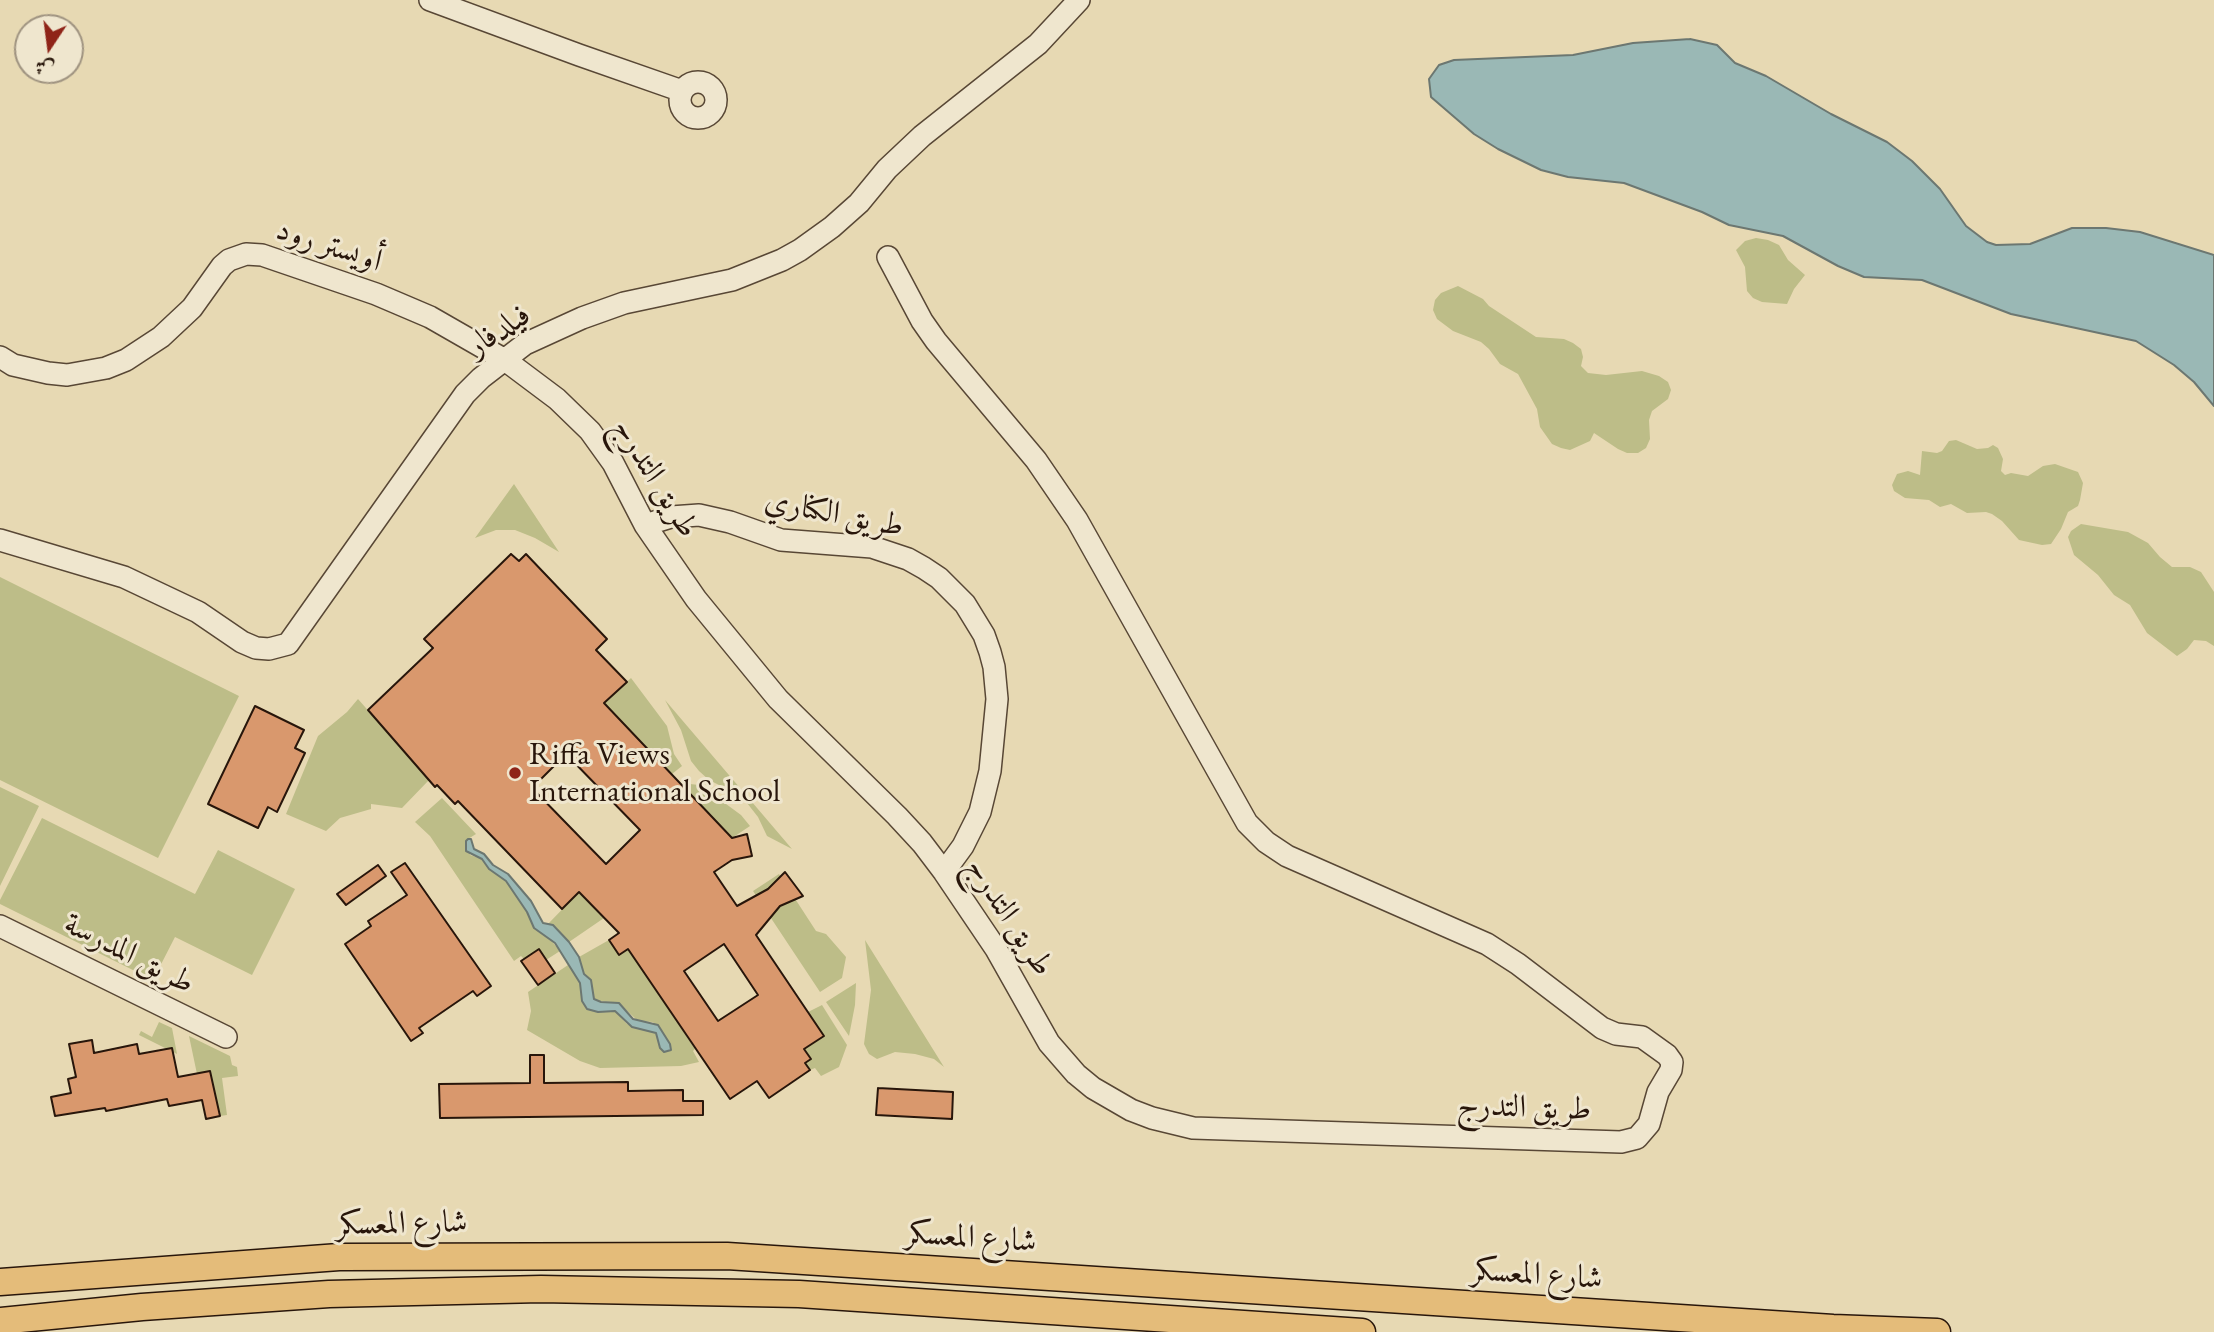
<!DOCTYPE html>
<meta charset="utf-8">
<style>
body{margin:0}
#map{position:relative;width:2214px;height:1332px;overflow:hidden;background:#e7d9b3;font-family:"EB Garamond",Amiri,serif}
canvas{display:block}
.north{position:absolute;left:14px;top:14px;width:70px;height:70px;box-sizing:border-box;background:#efe6ce;border:2px solid #9f9380;border-radius:50%;rotate:193deg;font-size:19px;font-weight:700;line-height:28px;text-align:center;color:#28160b}
.north::after{content:'';display:block;margin:auto;width:24px;height:32px;background:#8f2418;clip-path:polygon(50% 0,100% 100%,50% 72%,0 100%)}
</style>
<div id="map">
<canvas width="2214" height="1332"></canvas>
<div class="north">ش</div>
</div>
<script>
const ctx = document.querySelector('canvas').getContext('2d');
ctx.lineJoin = 'round';
function fill(path, color) {
  ctx.fillStyle = color;
  ctx.fill(path, 'evenodd');
}
function toPath(rows) {
  const path = new Path2D();
  for (const r of rows) {
    if (r.length === 3) {
      path.moveTo(r[0] + r[2], r[1]);
      path.arc(r[0], r[1], r[2], 0, 2 * Math.PI);
      continue;
    }
    path.moveTo(r[0], r[1]);
    for (let i = 2; i < r.length; i += 2) path.lineTo(r[i], r[i + 1]);
  }
  return path;
}
function stroke(path, color, width, dash) {
  ctx.strokeStyle = color;
  ctx.lineWidth = width;
  ctx.lineCap = dash ? 'butt' : 'round';
  ctx.setLineDash(dash || []);
  ctx.stroke(path);
}
function drawText(font, color, halo, rows, align = 'center') {
  ctx.font = font + ' "EB Garamond",Amiri,serif';
  ctx.lineWidth = 6;
  ctx.setLineDash([]);
  ctx.textBaseline = 'middle';
  ctx.strokeStyle = halo;
  ctx.fillStyle = color;
  for (const [text, x, y, turn = 0] of rows) {
    ctx.save();
    ctx.translate(x, y);
    ctx.rotate((+turn || 0) * Math.PI / 180);
    ctx.textAlign = isNaN(turn) ? turn : align;
    if (halo) ctx.strokeText(text, 0, 0);
    ctx.fillText(text, 0, 0);
    ctx.restore();
  }
}
const green = toPath([
 [1756,238,1768,240,1779,245,1788,260,1805,275,1794,289,1787,304,1762,302,1753,298,1747,291,1745,267,1736,250,1745,241],
 [1458,286,1483,299,1489,306,1536,337,1564,339,1573,343,1581,349,1583,357,1581,366,1588,373,1606,375,1642,371,1659,376,1668,382,1671,390,1668,399,1652,411,1649,420,1650,439,1646,448,1638,453,1627,453,1618,449,1594,433,1590,441,1570,450,1561,448,1552,444,1540,427,1537,409,1518,374,1500,364,1489,349,1481,342,1453,331,1437,319,1433,310,1435,300,1441,293],
 [1956,440,1977,449,1988,448,1993,445,1998,448,2003,459,2001,471,2005,475,2011,473,2028,476,2043,466,2055,464,2078,472,2083,483,2080,500,2078,506,2068,512,2061,529,2051,544,2042,545,2019,540,2002,521,1992,514,1986,512,1967,513,1951,504,1940,507,1929,500,1905,498,1894,491,1892,485,1897,474,1908,471,1920,475,1922,451,1937,453,1942,451,1949,441],
 [514,484,559,552,535,538,515,530,496,530,475,538],
 [2081,524,2128,532,2148,543,2160,557,2172,567,2190,567,2201,572,2214,592,2214,646,2206,641,2194,640,2187,649,2177,656,2147,633,2130,605,2114,595,2098,575,2074,555,2068,537,2071,531],
 [0,577,239,696,158,858,0,780],
 [631,678,667,726,674,754,682,766,672,774,604,703],
 [358,699,429,780,402,808,371,804,371,809,340,818,326,831,286,814,318,736,347,712],
 [665,700,792,849,767,836,758,817,747,803,729,790,709,780,699,771,691,761,681,730],
 [690,784,699,785,722,801,741,815,750,826,732,838,685,789],
 [0,787,39,806,0,886],
 [442,798,476,834,468,839,470,855,482,859,489,869,506,881,527,912,534,928,549,938,560,951,546,960,539,949,524,959,521,956,514,961,430,836,415,822],
 [42,818,195,894,218,850,295,889,252,975,175,937,153,980,0,904,0,900],
 [779,874,816,931,826,934,846,957,842,978,820,992,753,891],
 [579,892,604,918,569,942,556,927,548,924],
 [609,940,619,955,628,949,695,1049,693,1051,699,1062,681,1066,600,1068,580,1061,527,1030,531,1011,528,992,568,965,580,983,582,1001,598,1012,615,1011,627,1024,656,1033,661,1048,664,1052,670,1044,653,1022,638,1021,622,1006,611,1002,597,1001,592,996,592,984,584,974,579,957],
 [865,940,944,1067,934,1059,915,1054,895,1052,877,1059,869,1054,864,1044,871,990],
 [856,983,855,1005,849,1036,826,1002],
 [822,1005,847,1045,839,1067,821,1076,815,1068,810,1070,805,1063,811,1059,804,1049,824,1036,808,1012],
 [159,1022,172,1028,177,1054,139,1035,141,1031,152,1037],
 [189,1036,230,1056,232,1065,237,1067,238,1076,222,1078,227,1115,220,1116,210,1071,197,1074]
]);
const water = toPath([
 [1690,39,1717,45,1735,63,1766,76,1831,114,1887,142,1912,161,1940,189,1966,226,1987,242,1996,245,2030,244,2072,228,2106,228,2140,232,2214,255,2214,406,2194,382,2174,365,2136,341,2011,314,1922,280,1864,277,1838,266,1783,236,1729,225,1702,212,1624,183,1568,177,1541,170,1498,149,1474,134,1431,97,1429,79,1439,65,1454,60,1573,55,1633,43,1690,39],
 [468,839,471,839,474,849,484,854,493,865,508,874,531,901,543,923,553,925,569,942,579,957,584,974,591,980,594,999,601,1002,619,1003,633,1019,658,1025,670,1044,671,1050,664,1052,660,1048,656,1033,632,1027,615,1011,598,1012,587,1009,582,1001,580,983,555,943,534,928,527,912,506,881,489,869,482,859,466,851,466,841,468,839]
]);
const building = toPath([
 [511,554,519,561,526,554,607,639,596,650,627,682,604,703,732,838,747,834,752,856,732,860,714,872,737,906,768,889,785,872,803,896,780,906,756,935,824,1036,804,1049,811,1059,805,1063,810,1070,769,1098,757,1081,730,1099,628,949,619,955,609,940,619,933,579,892,562,909,458,801,455,804,437,785,435,787,368,710,433,648,424,639,511,554],
 [566,754,640,830,606,864,532,788,566,754],
 [724,944,758,995,718,1021,684,971,724,944],
 [255,706,304,730,295,748,305,753,277,812,268,807,258,828,208,804,255,706],
 [405,863,491,986,477,996,473,991,419,1028,423,1033,411,1041,345,944,371,926,368,921,407,895,391,872,405,863],
 [378,865,386,876,346,905,337,894,378,865],
 [539,949,555,973,538,985,521,961,539,949],
 [92,1040,94,1053,137,1044,139,1054,172,1048,178,1077,210,1071,220,1116,206,1119,202,1100,169,1106,167,1099,106,1111,105,1108,55,1116,51,1097,71,1093,68,1079,76,1077,69,1044,92,1040],
 [530,1055,544,1055,544,1083,628,1082,628,1091,683,1090,683,1101,703,1101,703,1115,440,1118,439,1084,530,1083,530,1055],
 [878,1088,953,1092,952,1119,876,1115,878,1088]
]);
const minor = toPath([
 [430,0,579,55,682,91],
 [698,100,18],
 [0,357,13,365,48,373,67,375,106,368,126,360,161,337,192,308,222,266,229,260,246,254,262,255,376,294,430,317,505,360,557,399,590,431,613,463,645,525,696,599,778,699,897,816,922,843,944,872,996,949,1049,1043,1076,1074,1093,1088,1131,1110,1152,1118,1193,1128,1621,1142,1637,1138,1649,1124,1658,1092,1671,1070,1672,1062,1667,1055,1642,1037,1616,1034,1602,1028,1518,964,1487,944,1287,856,1266,842,1247,823,1077,520,1036,460,936,341,922,321,888,257],
 [645,525,671,517,699,515,730,522,781,540,872,547,908,559,924,568,939,578,965,604,984,635,990,652,994,667,997,699,990,771,980,812,963,846,944,872],
 [0,540,124,577,198,612,242,642,256,648,269,649,288,644,465,394,481,378,525,344,582,318,624,303,732,280,782,260,800,250,832,227,859,203,887,169,922,136,1038,44,1079,0],
 [0,926,226,1037]
]);
const major = toPath([
 [0,1282,339,1257,727,1256,1833,1328,1937,1332],
 [0,1321,142,1307,329,1294,541,1289,799,1294,1362,1332]
]);
const markers = [
 [515,773,7,"#8f2418"]
];
const streetNames = [
 ["أويستر رود",329,246,18],
 ["فيلدفار",499,331,-33],
 ["طريق التدرج",655,478,58],
 ["طريق الكناري",834,514,11],
 ["طريق التدرج",1009,917,57],
 ["طريق المدرسة",129,954,27],
 ["طريق التدرج",1524,1108,2],
 ["شارع المعسكر",402,1224,-1],
 ["شارع المعسكر",971,1238,4],
 ["شارع المعسكر",1537,1275,4]
];
const poiNames = [
 ["Riffa Views",529,755],
 ["International School",529,792]
];
fill(green, '#bdbd88');
fill(water, '#9ab8b5');
stroke(water, '#6c7771', 2);
fill(building, '#d9986d');
stroke(building, '#28160b', 2);
stroke(minor, '#584735', 24);
stroke(major, '#28160b', 29);
stroke(minor, '#efe6ce', 21);
stroke(major, '#e4bc7a', 26);
for (const [x, y, r, color] of markers) {
  const dot = new Path2D();
  dot.arc(x, y, r, 0, 2 * Math.PI);
  ctx.fillStyle = color;
  ctx.fill(dot);
  stroke(dot, '#efe6ce', 2.5);
}
drawText('32px', '#28160b', '#efe6ce', streetNames);
drawText('32px', '#28160b', '#efe6ce', poiNames, 'left');
</script>
